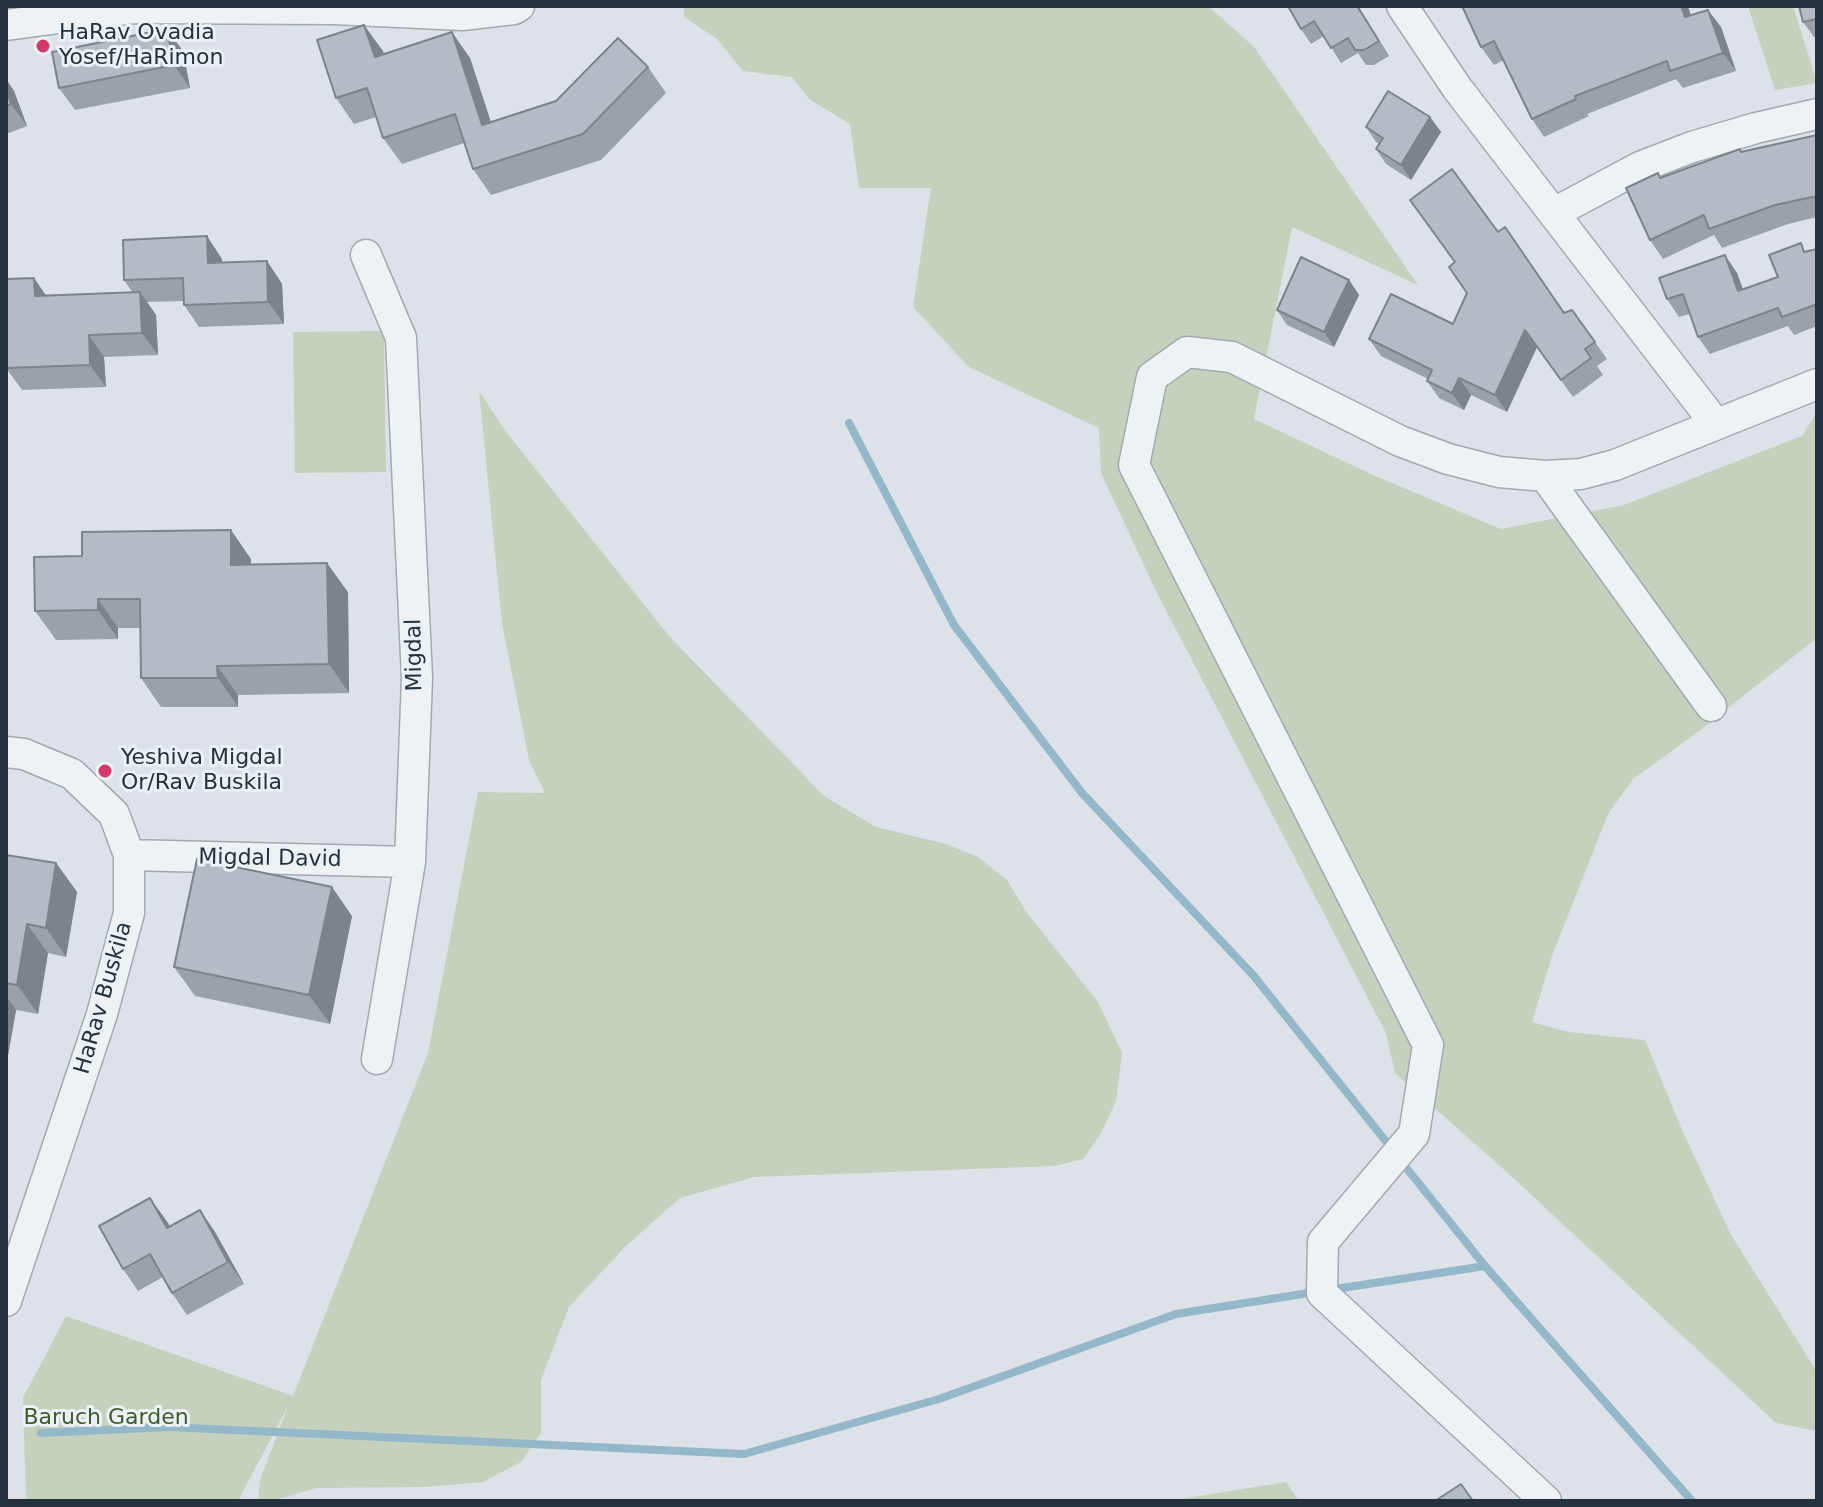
<!DOCTYPE html>
<style>
body{margin:0}
#map{position:relative;width:1823px;height:1507px;overflow:hidden;background:#dce2e7;font-family:"DejaVu Sans",sans-serif}
canvas{display:block}
.frame{position:absolute;inset:0;border:8px solid #25323d;pointer-events:none}
</style>
<div id="map">
<canvas width="1823" height="1507"></canvas>
<div class="frame"></div>
</div>
<script>
const ctx = document.querySelector('canvas').getContext('2d');
ctx.lineJoin = 'round';
function fill(path, color) {
  ctx.fillStyle = color;
  ctx.fill(path, 'evenodd');
}
function toPath(rows) {
  const path = new Path2D();
  for (const r of rows) {
    path.moveTo(r[0], r[1]);
    for (let i = 2; i < r.length; i += 2) path.lineTo(r[i], r[i + 1]);
  }
  return path;
}
function stroke(path, color, width, dash) {
  ctx.strokeStyle = color;
  ctx.lineWidth = width;
  ctx.lineCap = dash ? 'butt' : 'round';
  ctx.setLineDash(dash || []);
  ctx.stroke(path);
}
function drawText(font, color, halo, rows, align = 'center') {
  ctx.font = font + ' "DejaVu Sans",sans-serif';
  ctx.lineWidth = 6;
  ctx.setLineDash([]);
  ctx.textBaseline = 'middle';
  ctx.strokeStyle = halo;
  ctx.fillStyle = color;
  for (const [text, x, y, turn = 0] of rows) {
    ctx.save();
    ctx.translate(x, y);
    ctx.rotate((+turn || 0) * Math.PI / 180);
    ctx.textAlign = isNaN(turn) ? turn : align;
    if (halo) ctx.strokeText(text, 0, 0);
    ctx.fillText(text, 0, 0);
    ctx.restore();
  }
}
const green = toPath([
 [684,6,1208,6,1254,47,1418,285,1292,227,1254,419,1373,475,1501,529,1624,505,1802,436,1817,412,1817,638,1695,734,1633,779,1608,814,1552,956,1532,1022,1568,1032,1645,1040,1682,1130,1731,1235,1817,1372,1817,1431,1776,1423,1509,1174,1395,1073,1386,1033,1156,591,1101,473,1099,428,969,367,913,307,931,188,859,188,850,124,809,99,792,77,743,71,717,39,684,17],
 [1748,6,1793,6,1817,83,1775,90],
 [384,331,386,472,295,473,293,332],
 [479,391,506,432,669,636,824,796,876,827,946,844,978,857,1007,880,1027,913,1098,1002,1122,1053,1116,1101,1100,1135,1083,1159,1055,1166,754,1177,680,1198,626,1246,569,1307,541,1380,541,1433,521,1462,483,1482,427,1487,316,1488,272,1501,258,1501,260,1480,288,1406,238,1501,26,1501,23,1398,66,1316,293,1396,428,1053,478,792,545,793,529,760,502,623],
 [1286,1482,1299,1501,1168,1501]
]);
const stream = toPath([
 [849,423,954,625,1082,793,1253,975,1392,1149],
 [1400,1160,1485,1266,1692,1501],
 [1329,1290,1485,1266],
 [41,1433,169,1427,744,1454,939,1399,1176,1314,1315,1292]
]);
const street = toPath([
 [1402,6,1457,88,1715,423],
 [6,25,135,8,334,9,462,15,514,9,519,6],
 [1554,213,1640,167,1692,147,1756,128,1817,114],
 [366,255,401,338,417,678,410,862,377,1059],
 [1545,476,1581,474,1615,465,1817,384],
 [6,752,24,754,72,774,114,814,129,855,129,913,102,1014,6,1301],
 [129,855,410,862],
 [1546,1501,1322,1293,1323,1242,1414,1134,1428,1045,1134,465,1152,377,1187,352,1232,357,1400,441,1448,459,1499,472,1545,476,1711,706]
]);
const wall = toPath([
 [1288,6,1358,6,1389,56,1374,65,1366,65,1358,53,1341,63,1324,36,1311,44,1301,29],
 [1462,6,1691,15,1721,27,1736,71,1683,88,1676,79,1587,114,1589,116,1544,137,1532,119,1504,60,1494,65,1481,47],
 [1817,6,1817,37,1814,37,1803,22],
 [364,25,384,54,470,58,491,122,556,101,648,67,666,93,601,160,491,195,473,169,464,143,402,164,383,138,376,117,354,124,336,98],
 [183,51,190,88,75,110,59,88],
 [6,79,14,91,27,126,6,134],
 [1430,117,1441,132,1411,180,1386,164,1376,149,1379,144,1376,142,1366,127],
 [1817,135,1817,217,1788,224,1722,248,1714,235,1663,259,1650,240,1661,178,1740,149,1742,151],
 [1498,232,1564,313,1572,310,1607,359,1597,366,1603,375,1573,397,1537,347,1507,412,1471,395,1464,410,1439,398,1427,381,1428,379,1381,356,1369,339,1453,324],
 [1817,249,1817,326,1794,335,1788,326,1710,354,1698,337,1690,314,1679,317,1667,299,1737,273,1743,289,1778,277,1807,251],
 [222,259,222,263,267,261,282,284,284,324,199,327,184,305,184,301,147,302,156,315,158,355,104,357,106,387,22,390,6,368,34,278,46,296,133,293,124,280],
 [1349,280,1359,295,1334,347,1287,325,1277,310],
 [251,559,251,564,348,592,349,693,238,695,238,707,161,707,141,678,140,628,118,628,118,639,56,640,35,611],
 [6,855,56,863,77,892,66,957,48,953,38,1014,16,1010,6,1067],
 [352,916,330,1024,195,996,174,967],
 [200,1210,215,1232,244,1284,187,1315,172,1293,163,1277,138,1291,123,1269,166,1220,170,1226]
]);
const shadedWall = toPath([
 [1357,6,1358,6,1389,56,1379,41],
 [1681,6,1688,6,1697,35,1685,17],
 [1708,10,1721,27,1736,71,1723,53],
 [364,25,383,51,393,83,375,57],
 [167,29,183,51,190,88,174,65],
 [452,32,470,58,500,151,482,125],
 [6,79,14,91,27,126,11,104,6,90],
 [1430,117,1441,132,1411,180,1401,165],
 [207,236,222,259,223,285,208,263],
 [1725,255,1737,273,1750,309,1738,291],
 [267,261,282,284,284,324,268,302],
 [34,278,49,300,35,296],
 [1349,280,1359,295,1334,347,1324,332],
 [140,292,156,315,158,355,142,333],
 [1525,330,1537,347,1507,412,1495,395],
 [89,335,104,357,106,387,90,365],
 [1459,378,1471,395,1464,410,1452,393],
 [231,530,251,559,252,594,231,565],
 [327,563,348,592,349,693,329,664],
 [98,599,118,628,118,639,98,610],
 [217,666,238,695,238,707,218,678],
 [56,863,77,892,66,957,46,928],
 [332,887,352,916,330,1024,309,995],
 [27,924,48,953,38,1014,17,985],
 [6,996,16,1010,6,1067],
 [150,1198,166,1220,183,1250,167,1228],
 [200,1210,215,1232,244,1284,228,1262]
]);
const building = toPath([
 [1288,6,1357,6,1379,41,1364,50,1355,50,1348,38,1331,48,1314,21,1301,29,1288,6],
 [1462,6,1681,6,1685,17,1708,10,1723,53,1670,71,1667,61,1575,96,1576,99,1532,119,1494,41,1481,47,1462,6],
 [1799,6,1817,6,1817,19,1803,22,1799,6],
 [364,25,375,57,452,32,482,125,556,101,618,38,648,67,583,134,473,169,455,114,383,138,367,88,336,98,317,40,364,25],
 [167,29,174,65,59,88,52,52,167,29],
 [6,90,11,104,6,106,6,90],
 [1388,91,1430,117,1401,165,1376,149,1383,138,1366,127,1388,91],
 [1817,135,1817,196,1775,205,1709,229,1704,215,1650,240,1626,188,1658,173,1660,178,1740,149,1741,152,1817,135],
 [1452,169,1498,232,1505,227,1564,313,1572,310,1595,342,1585,349,1591,358,1561,380,1525,330,1495,395,1459,378,1452,393,1427,381,1432,370,1369,339,1391,294,1453,324,1467,293,1449,267,1455,262,1410,200,1452,169],
 [207,236,208,263,267,261,268,302,184,305,183,278,124,280,123,240,207,236],
 [1801,243,1804,252,1817,249,1817,304,1782,317,1778,308,1698,337,1683,294,1667,299,1659,278,1725,255,1738,291,1778,277,1769,255,1801,243],
 [1301,257,1349,280,1324,332,1277,310,1301,257],
 [34,278,35,296,140,292,142,333,89,335,90,365,6,368,6,279,34,278],
 [231,530,231,565,327,563,329,664,217,666,218,678,141,678,140,599,98,599,98,610,35,611,34,557,82,556,82,532,231,530],
 [6,855,56,863,46,928,27,924,17,985,6,983,6,855],
 [197,859,332,887,309,995,174,967,197,859],
 [150,1198,167,1228,200,1210,228,1262,172,1293,150,1254,123,1269,99,1226,150,1198],
 [1461,1484,1473,1501,1435,1501,1461,1484]
]);
const markers = [
 [43,46,8,"#d4396a"],
 [105,771,8,"#d4396a"]
];
const poiNames = [
 ["HaRav Ovadia",59,33],
 ["Yosef/HaRimon",59,58],
 ["Yeshiva Migdal",121,758],
 ["Or/Rav Buskila",121,783]
];
const streetNames = [
 ["Migdal",415,655,-91],
 ["Migdal David",270,859,1],
 ["HaRav Buskila",104,998,-74]
];
const parkNames = [
 ["Baruch Garden",106,1418]
];
fill(green, '#c5d1bc');
stroke(stream, '#94b7c9', 8);
stroke(street, '#a1aab1', 33);
stroke(street, '#eef2f5', 30);
fill(wall, '#9aa2a9');
fill(shadedWall, '#7d8489');
fill(building, '#b3bcc4');
stroke(building, '#7d8489', 2);
for (const [x, y, r, color] of markers) {
  const dot = new Path2D();
  dot.arc(x, y, r, 0, 2 * Math.PI);
  ctx.fillStyle = color;
  ctx.fill(dot);
  stroke(dot, '#ebf1f5', 3);
}
drawText('22px', '#25323d', '#ebf1f5', poiNames, 'left');
drawText('22px', '#25323d', '#ebf1f5', streetNames);
drawText('22px', '#405a32', '#ebf1f5', parkNames);
</script>
